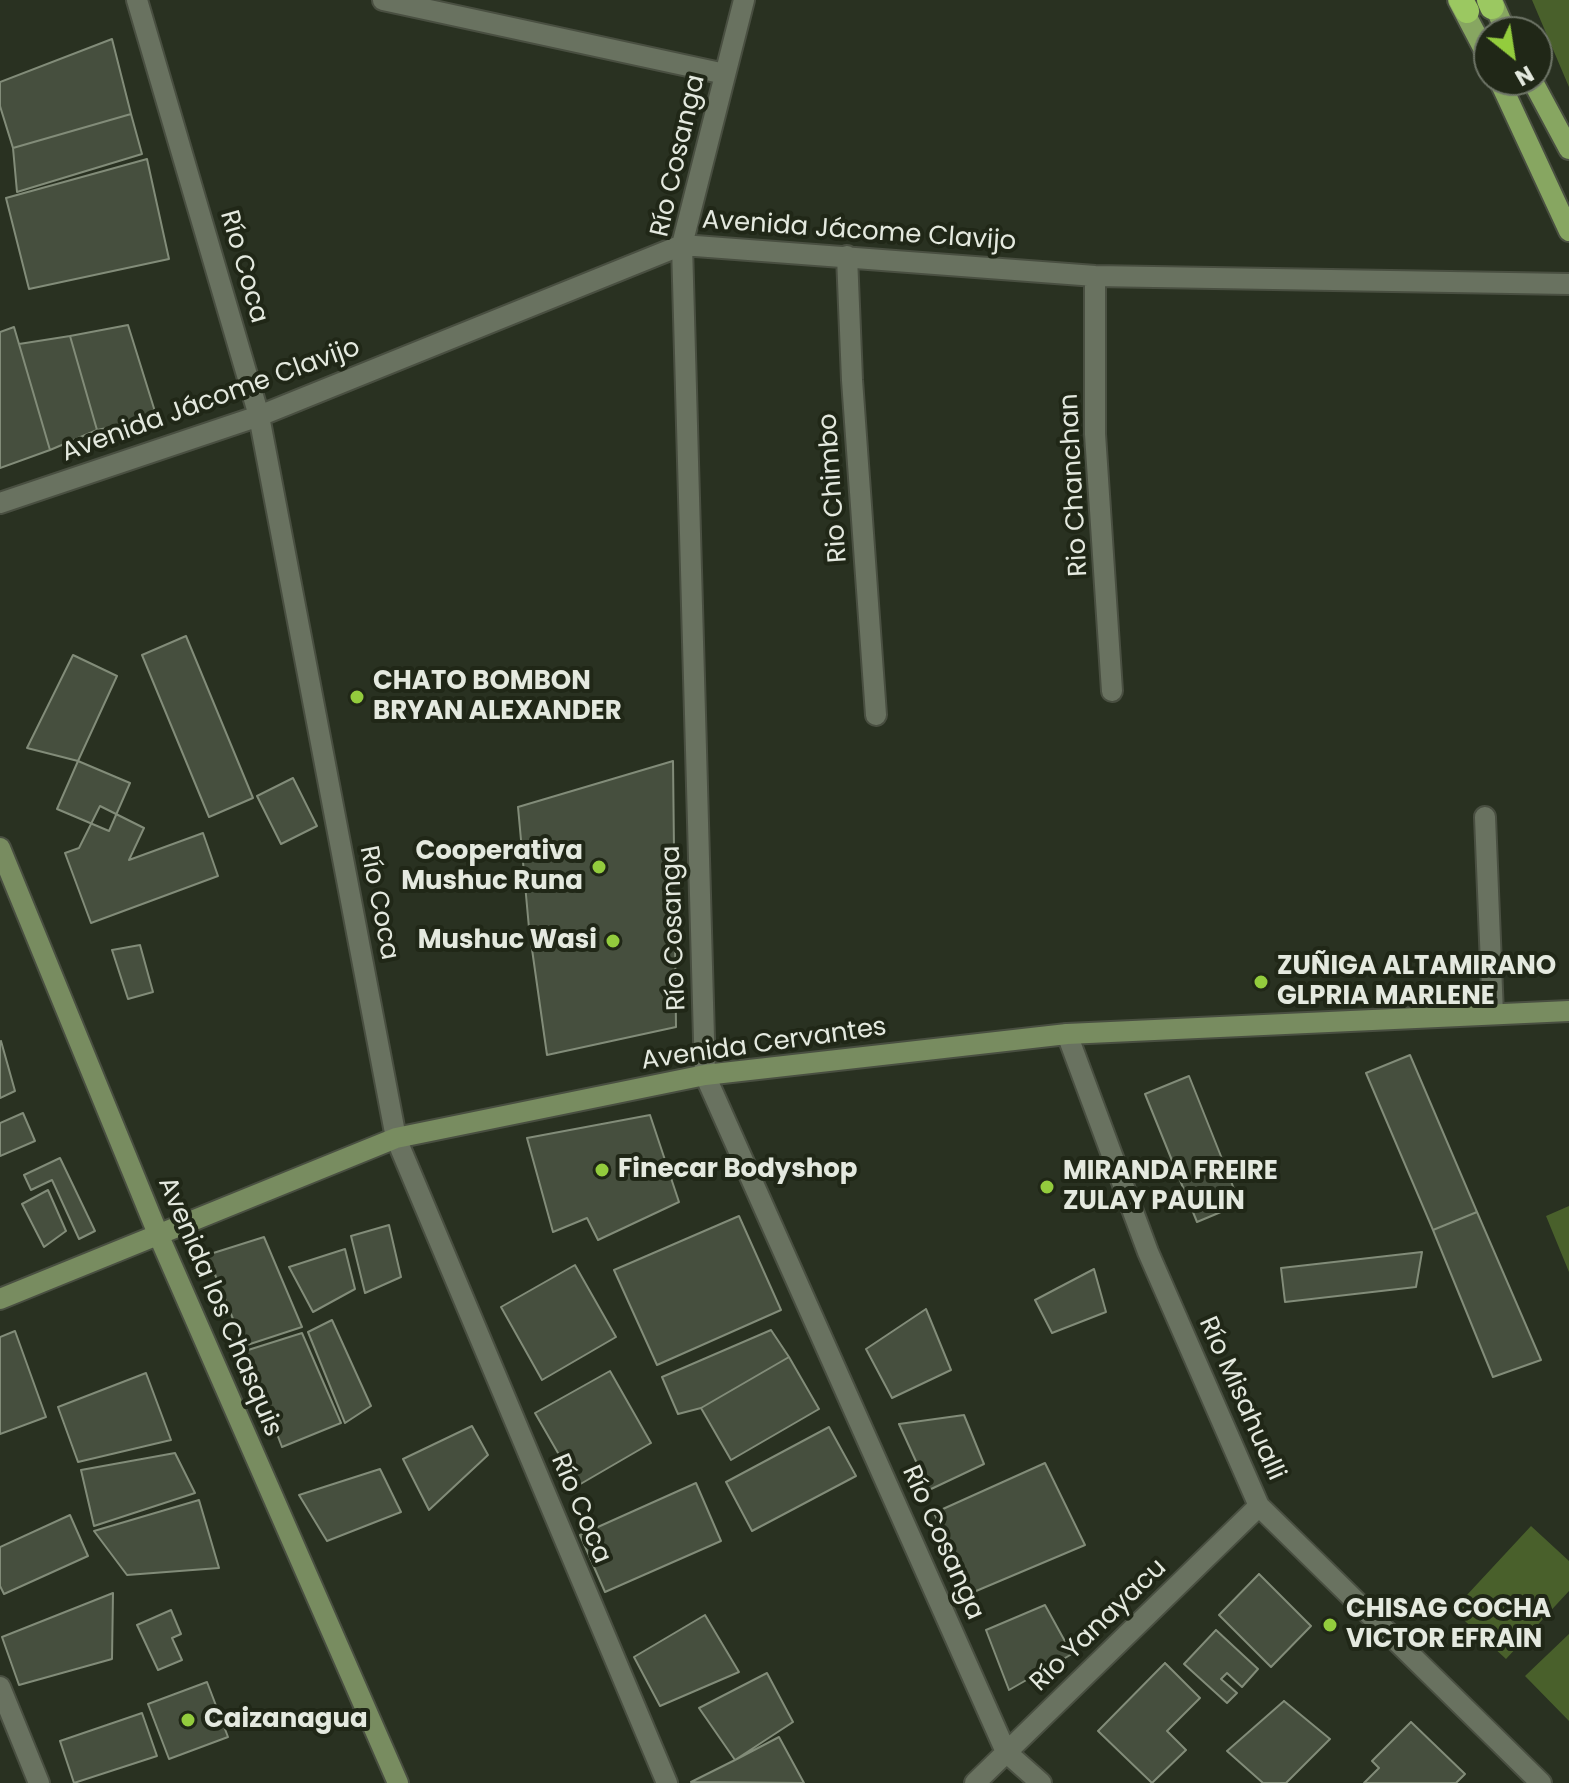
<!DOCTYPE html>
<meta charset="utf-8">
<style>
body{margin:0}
#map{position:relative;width:1569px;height:1783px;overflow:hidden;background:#293121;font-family:Poppins,sans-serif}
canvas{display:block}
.north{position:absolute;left:1473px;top:16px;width:80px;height:80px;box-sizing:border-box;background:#202717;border:2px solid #6e7567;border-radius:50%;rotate:150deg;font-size:22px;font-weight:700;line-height:32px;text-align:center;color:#e4e9df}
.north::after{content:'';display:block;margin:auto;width:28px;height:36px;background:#93cc3d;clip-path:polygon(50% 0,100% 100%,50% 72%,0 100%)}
</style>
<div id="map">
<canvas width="1569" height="1783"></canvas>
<div class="north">N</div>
</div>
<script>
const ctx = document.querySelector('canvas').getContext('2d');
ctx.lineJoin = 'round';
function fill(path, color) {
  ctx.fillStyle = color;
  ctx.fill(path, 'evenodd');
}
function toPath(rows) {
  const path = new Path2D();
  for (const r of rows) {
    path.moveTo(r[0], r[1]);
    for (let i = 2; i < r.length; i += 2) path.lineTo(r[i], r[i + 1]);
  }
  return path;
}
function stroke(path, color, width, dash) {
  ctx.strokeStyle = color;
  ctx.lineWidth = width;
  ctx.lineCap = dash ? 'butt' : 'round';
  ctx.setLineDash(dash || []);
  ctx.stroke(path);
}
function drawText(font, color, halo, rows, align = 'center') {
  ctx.font = font + ' Poppins,sans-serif';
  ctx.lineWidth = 8;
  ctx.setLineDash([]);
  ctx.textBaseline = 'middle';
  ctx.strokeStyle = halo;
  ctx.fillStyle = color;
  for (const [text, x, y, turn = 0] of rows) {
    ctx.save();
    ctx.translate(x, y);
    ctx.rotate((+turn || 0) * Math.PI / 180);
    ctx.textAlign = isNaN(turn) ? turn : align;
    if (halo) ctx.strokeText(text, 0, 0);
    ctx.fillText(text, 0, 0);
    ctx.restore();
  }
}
const green = toPath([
 [1532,0,1569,0,1569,87],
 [1569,1206,1569,1272,1546,1216],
 [1531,1526,1569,1561,1569,1591,1506,1659,1453,1610],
 [1569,1634,1569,1721,1525,1676]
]);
const building = toPath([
 [112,39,131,114,13,148,0,106,0,82,112,39],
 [131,114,142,154,17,192,13,148,131,114],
 [147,159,169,259,29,289,6,198,147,159],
 [128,325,157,418,97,430,70,336,128,325],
 [14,327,50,450,0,468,0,332,14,327],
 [70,336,97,430,50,450,19,344,70,336],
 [186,636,253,798,209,817,142,655,186,636],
 [73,655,117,676,78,761,27,748,73,655],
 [78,761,130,783,109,831,57,809,78,761],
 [673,761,676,1027,547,1055,529,928,518,807,673,761],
 [293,778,317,826,281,844,257,796,293,778],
 [100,806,144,828,129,860,203,833,218,876,91,923,65,853,79,848,100,806],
 [140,945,153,992,128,999,112,950,140,945],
 [1,1041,15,1091,0,1098,0,1042,1,1041],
 [1410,1055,1477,1212,1433,1230,1366,1073,1410,1055],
 [1189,1076,1240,1204,1197,1222,1145,1094,1189,1076],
 [23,1113,35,1141,0,1156,0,1123,23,1113],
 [650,1115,679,1202,598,1240,587,1218,553,1232,527,1138,650,1115],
 [60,1158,95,1231,79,1239,52,1180,31,1190,24,1175,60,1158],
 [48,1190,66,1231,44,1247,22,1204,48,1190],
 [1477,1212,1541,1360,1493,1377,1433,1230,1477,1212],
 [739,1216,781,1310,657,1365,614,1270,739,1216],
 [389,1225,401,1277,365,1293,351,1236,389,1225],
 [264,1237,302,1327,244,1346,207,1255,264,1237],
 [345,1249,355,1289,313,1312,289,1267,345,1249],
 [1422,1252,1416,1287,1285,1302,1281,1268,1422,1252],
 [575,1265,616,1337,542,1380,501,1307,575,1265],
 [1094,1269,1106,1312,1052,1333,1035,1300,1094,1269],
 [926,1309,951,1370,892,1398,866,1349,926,1309],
 [332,1320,371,1406,345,1423,308,1332,332,1320],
 [771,1330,789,1357,701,1408,678,1414,662,1377,771,1330],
 [15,1331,46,1417,0,1434,0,1337,15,1331],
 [302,1333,341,1423,282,1447,245,1351,302,1333],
 [789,1357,819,1409,731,1460,701,1408,789,1357],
 [610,1371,651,1443,577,1486,535,1413,610,1371],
 [146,1373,171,1440,78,1462,58,1407,146,1373],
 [964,1415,984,1464,929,1490,899,1424,964,1415],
 [472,1426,488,1455,429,1510,403,1459,472,1426],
 [829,1427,856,1476,752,1531,726,1482,829,1427],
 [175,1453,195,1493,94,1526,81,1470,175,1453],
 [1045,1463,1085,1545,969,1594,934,1513,1045,1463],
 [380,1469,401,1512,327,1541,299,1495,380,1469],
 [696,1483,721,1541,605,1592,580,1535,696,1483],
 [199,1500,219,1568,127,1575,94,1531,199,1500],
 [70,1515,88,1556,4,1594,0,1586,0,1547,70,1515],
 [1259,1574,1311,1626,1271,1667,1219,1615,1259,1574],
 [113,1593,112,1659,19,1685,2,1637,113,1593],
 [1045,1605,1072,1654,1009,1690,986,1630,1045,1605],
 [171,1610,181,1634,172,1638,182,1660,158,1670,137,1625,171,1610],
 [705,1615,739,1672,660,1706,634,1657,705,1615],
 [1216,1630,1258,1669,1242,1687,1227,1673,1221,1679,1237,1693,1227,1703,1184,1664,1216,1630],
 [1165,1663,1200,1698,1167,1731,1186,1750,1152,1783,1098,1731,1165,1663],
 [767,1673,793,1722,735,1760,699,1708,767,1673],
 [207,1682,228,1737,169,1759,148,1704,207,1682],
 [1284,1701,1330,1739,1286,1783,1263,1783,1227,1751,1284,1701],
 [142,1713,157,1756,74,1783,60,1741,142,1713],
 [1411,1722,1465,1774,1456,1783,1364,1783,1379,1768,1372,1761,1411,1722],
 [779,1737,804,1783,691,1782,735,1760,779,1737]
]);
const lane = toPath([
 [1485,817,1493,1014]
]);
const street = toPath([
 [137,0,259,416,396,1138,667,1783],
 [383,0,725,74],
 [744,0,682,245,705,1075,1006,1752,1041,1783],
 [847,256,852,380,876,715],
 [1095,276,1095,434,1112,691],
 [0,503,259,416,682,245,1095,276,1569,284],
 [1067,1034,1148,1252,1259,1506,1541,1783],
 [0,1687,39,1783],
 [975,1783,1259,1506]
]);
const secondary = toPath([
 [0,848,158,1234,398,1783],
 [0,1299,396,1138,705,1075,1067,1034,1569,1011]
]);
const primary = toPath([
 [1458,0,1489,59],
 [1492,0,1506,32],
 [1499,80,1569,231],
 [1532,80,1569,149]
]);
const highway = toPath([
 [1461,0,1467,11],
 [1489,0,1492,7]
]);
const markers = [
 [357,697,8,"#93cc3d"],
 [599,867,8,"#93cc3d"],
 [613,941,8,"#93cc3d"],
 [1261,982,8,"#93cc3d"],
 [602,1170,8,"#93cc3d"],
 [1047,1187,8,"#93cc3d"],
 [1330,1625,8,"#93cc3d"],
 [188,1720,8,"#93cc3d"]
];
const streetNames = [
 ["Río Cosanga",679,156,-77],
 ["Avenida Jácome Clavijo",859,232,4],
 ["Río Coca",243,267,74],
 ["Avenida Jácome Clavijo",211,401,-20],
 ["Rio Chanchan",1075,485,-93],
 ["Rio Chimbo",834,488,-94],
 ["Río Coca",378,903,79],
 ["Río Cosanga",675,928,-92],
 ["Avenida Cervantes",764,1045,-8],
 ["Avenida los Chasquis",219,1307,67],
 ["Río Misahualli",1241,1399,66],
 ["Río Coca",580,1509,67],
 ["Río Cosanga",942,1543,66],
 ["Río Yanayacu",1099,1626,-44]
];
const poiNames = [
 ["CHATO BOMBON",373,682],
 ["BRYAN ALEXANDER",373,712],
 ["Cooperativa",583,852,"right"],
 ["Mushuc Runa",583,882,"right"],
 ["Mushuc Wasi",597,941,"right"],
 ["ZUÑIGA ALTAMIRANO",1277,967],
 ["GLPRIA MARLENE",1277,997],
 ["Finecar Bodyshop",618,1170],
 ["MIRANDA FREIRE",1063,1172],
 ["ZULAY PAULIN",1063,1202],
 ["CHISAG COCHA",1346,1610],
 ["VICTOR EFRAIN",1346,1640],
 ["Caizanagua",204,1720]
];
fill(green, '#49602b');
fill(building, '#464f3e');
stroke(building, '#828c79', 2);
stroke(lane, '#494f41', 24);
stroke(street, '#494f41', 24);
stroke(secondary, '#494f41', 24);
stroke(primary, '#494f41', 24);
stroke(highway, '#494f41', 28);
stroke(lane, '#697260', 20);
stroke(street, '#697260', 20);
stroke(secondary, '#788c60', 20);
stroke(primary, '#87a661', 20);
stroke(highway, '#9bc861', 24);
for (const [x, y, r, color] of markers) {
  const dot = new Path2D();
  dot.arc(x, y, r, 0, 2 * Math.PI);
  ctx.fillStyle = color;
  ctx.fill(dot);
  stroke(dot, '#202717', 3);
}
drawText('26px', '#e4e9df', '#202717', streetNames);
drawText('bold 26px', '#e4e9df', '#202717', poiNames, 'left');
</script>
